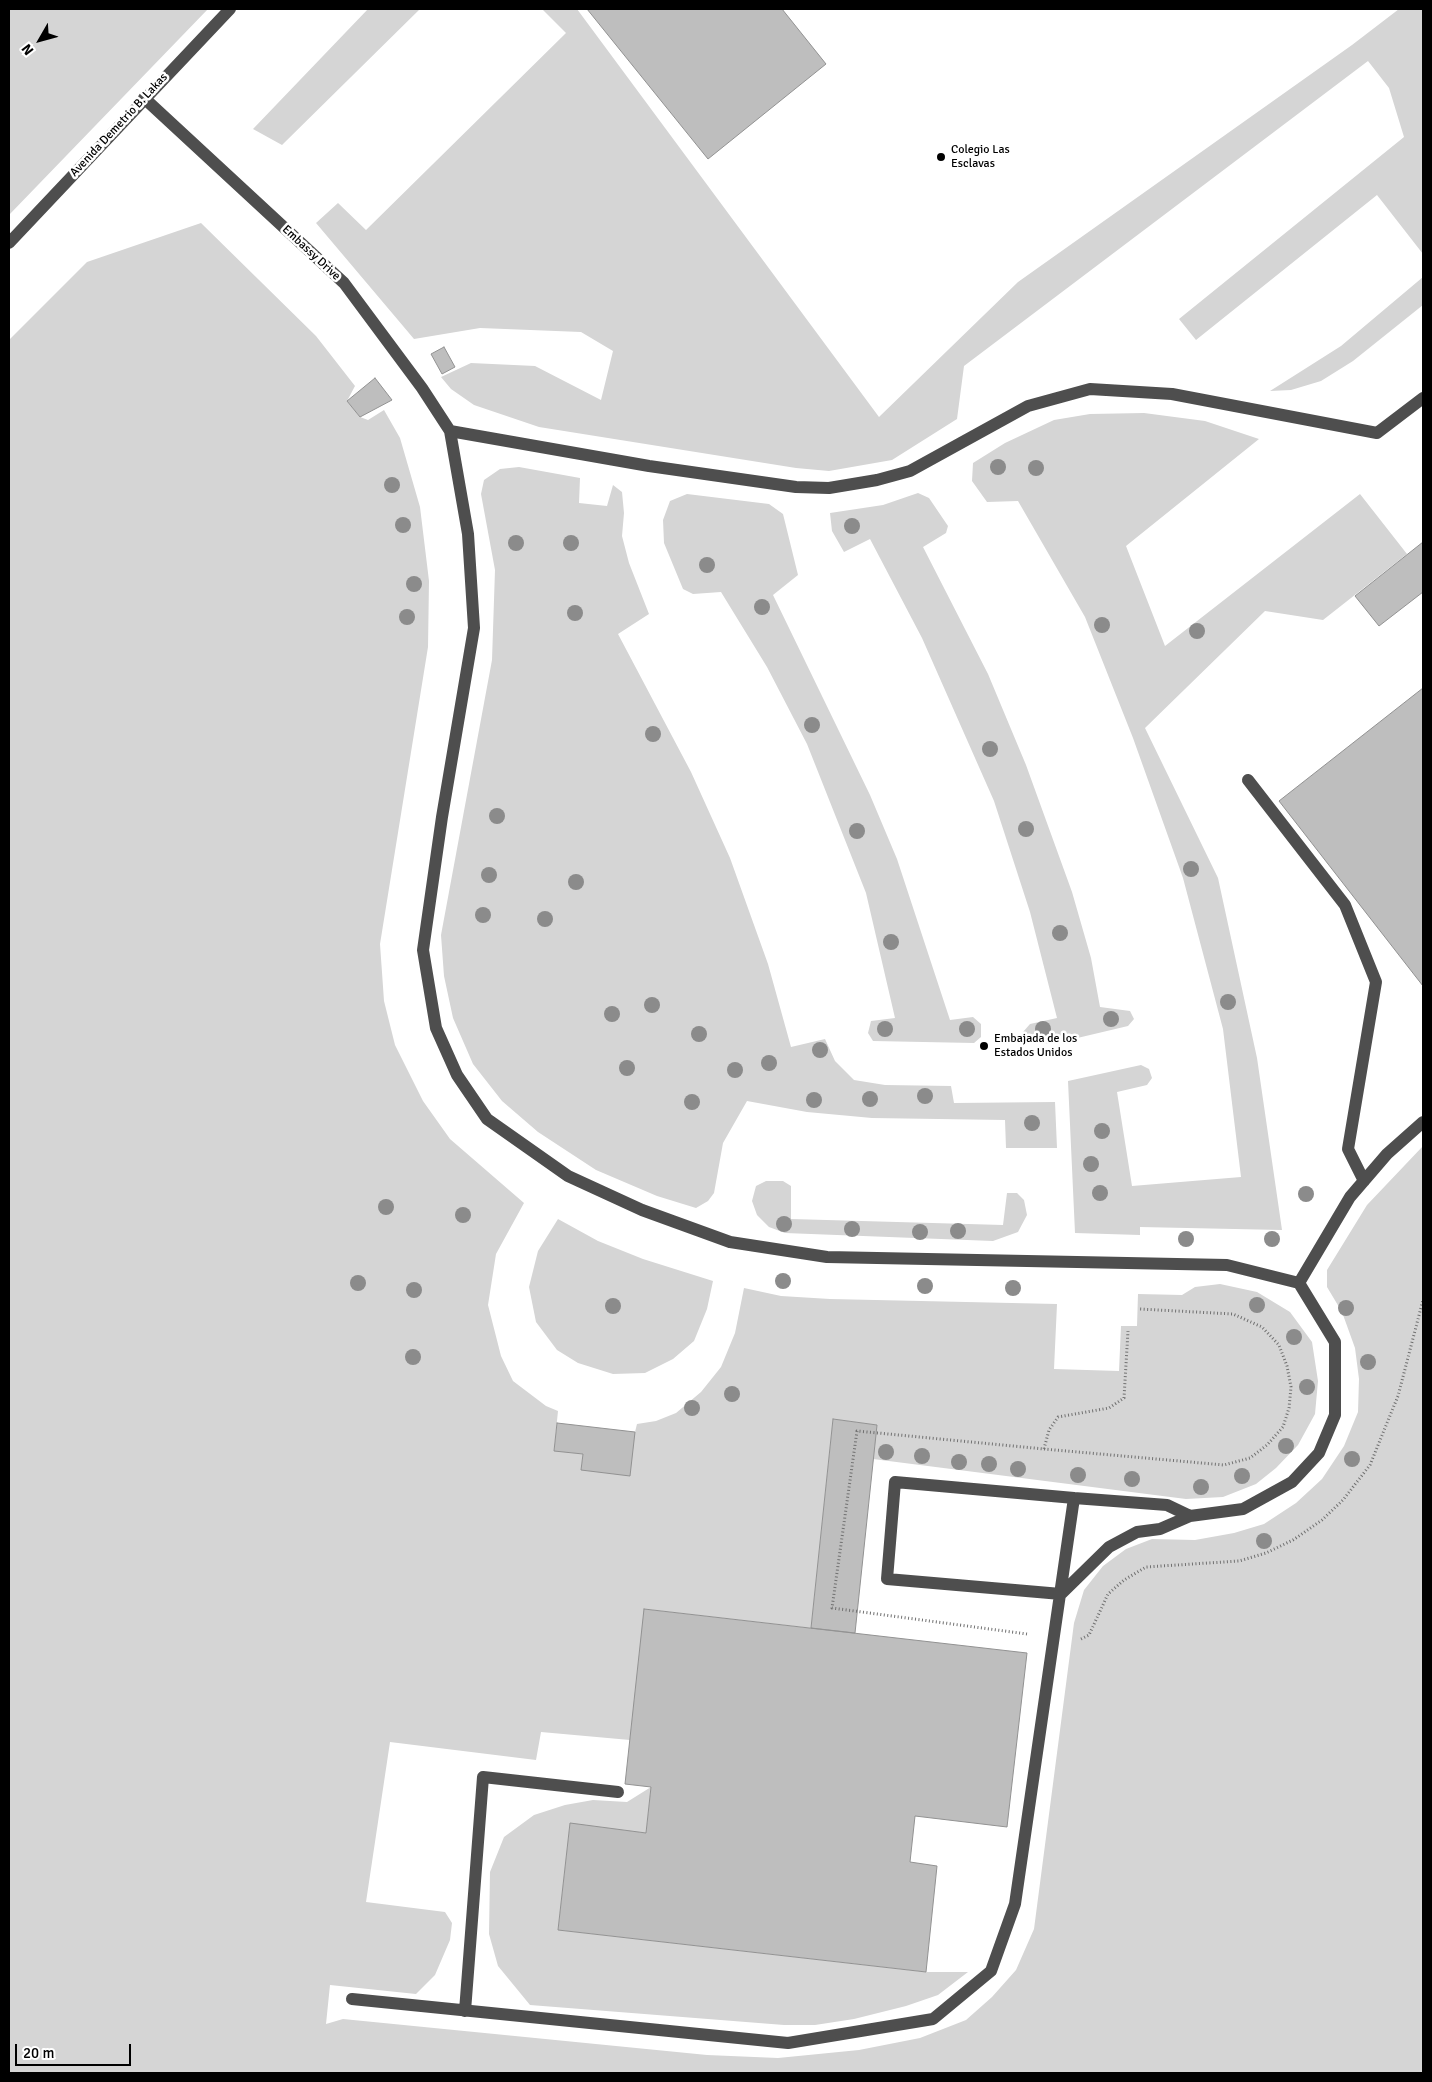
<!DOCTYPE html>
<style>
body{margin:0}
#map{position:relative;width:1432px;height:2082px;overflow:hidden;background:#fff;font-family:Signika,sans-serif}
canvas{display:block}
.frame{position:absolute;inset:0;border:10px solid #000;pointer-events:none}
.north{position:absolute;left:15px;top:15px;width:50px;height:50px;-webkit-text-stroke:4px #fff;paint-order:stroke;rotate:232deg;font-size:14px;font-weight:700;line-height:20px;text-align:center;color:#000}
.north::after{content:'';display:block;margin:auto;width:18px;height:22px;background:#000;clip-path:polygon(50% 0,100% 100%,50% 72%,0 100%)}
.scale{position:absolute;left:15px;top:2044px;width:116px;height:22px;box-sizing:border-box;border:2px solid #000;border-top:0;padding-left:6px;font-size:15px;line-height:18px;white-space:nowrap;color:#000;-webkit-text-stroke:4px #fff;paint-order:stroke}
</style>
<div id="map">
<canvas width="1432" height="2082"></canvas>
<div class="frame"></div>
<div class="north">N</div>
<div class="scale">20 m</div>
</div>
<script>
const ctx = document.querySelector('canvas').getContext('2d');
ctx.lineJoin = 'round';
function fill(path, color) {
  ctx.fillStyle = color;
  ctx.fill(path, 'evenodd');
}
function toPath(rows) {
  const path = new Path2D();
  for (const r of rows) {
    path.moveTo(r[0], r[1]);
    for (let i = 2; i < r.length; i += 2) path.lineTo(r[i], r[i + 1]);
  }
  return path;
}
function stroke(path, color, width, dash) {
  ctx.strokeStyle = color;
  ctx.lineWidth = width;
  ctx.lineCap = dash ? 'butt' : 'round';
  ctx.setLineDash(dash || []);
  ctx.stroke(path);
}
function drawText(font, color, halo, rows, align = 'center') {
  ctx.font = font + ' Signika,sans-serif';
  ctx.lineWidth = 5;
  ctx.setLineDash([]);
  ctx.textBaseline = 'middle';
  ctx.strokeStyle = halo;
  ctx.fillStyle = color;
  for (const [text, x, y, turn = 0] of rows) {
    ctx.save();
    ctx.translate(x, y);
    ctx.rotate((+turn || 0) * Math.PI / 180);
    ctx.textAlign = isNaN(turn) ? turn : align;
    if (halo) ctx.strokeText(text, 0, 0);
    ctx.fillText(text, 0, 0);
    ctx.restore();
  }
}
const green = toPath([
 [9,9,208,9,9,215],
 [368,9,420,9,282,145,253,129],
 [542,9,577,9,879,417,1018,282,1352,45,1399,9,1423,9,1423,254,1377,195,1196,340,1179,319,1404,137,1389,88,1368,61,964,366,957,419,892,460,829,471,796,468,539,427,474,405,451,389,441,377,471,363,535,366,601,400,613,351,581,332,480,328,414,339,316,223,338,203,366,230,566,33],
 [201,223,316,336,355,386,347,401,360,417,368,420,384,410,400,438,420,507,429,581,428,647,380,944,384,1001,395,1045,423,1101,450,1139,524,1203,496,1254,488,1305,501,1356,513,1381,546,1406,558,1411,554,1450,583,1454,581,1469,635,1432,637,1424,656,1421,676,1413,701,1392,721,1367,735,1333,744,1288,781,1296,830,1299,1057,1304,1054,1369,1119,1371,1121,1326,1137,1326,1138,1294,1182,1295,1195,1287,1220,1284,1257,1292,1290,1312,1312,1342,1318,1381,1315,1414,1298,1445,1276,1468,1256,1484,1223,1497,1186,1499,873,1459,877,1425,833,1419,811,1628,645,1609,630,1740,541,1732,536,1760,390,1742,366,1902,445,1912,452,1923,450,1940,435,1975,416,1994,330,1985,326,2024,343,2019,707,2055,778,2058,859,2050,920,2038,966,2020,992,1997,1016,1970,1034,1929,1074,1623,1084,1590,1103,1566,1126,1549,1152,1539,1195,1540,1234,1533,1264,1524,1296,1503,1322,1479,1344,1446,1358,1412,1359,1379,1355,1348,1342,1312,1327,1287,1327,1270,1367,1205,1423,1146,1423,2073,9,2073,9,340,87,262],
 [1423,277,1423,305,1353,361,1321,381,1291,390,1270,391,1341,346],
 [1144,413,1205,421,1259,439,1126,546,1165,646,1360,494,1407,554,1323,620,1265,611,1145,728,1218,878,1257,1058,1282,1230,1140,1227,1140,1235,1075,1233,1068,1081,1141,1065,1149,1069,1152,1078,1147,1085,1117,1092,1132,1186,1241,1177,1223,1029,1183,878,1133,738,1085,617,1018,501,987,502,972,481,973,463,1005,443,1054,420,1090,414],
 [519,467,580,478,579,503,607,506,613,485,622,492,624,513,622,536,629,563,649,614,618,634,691,772,730,858,768,964,791,1047,825,1039,835,1061,854,1080,885,1085,951,1086,954,1103,1055,1102,1057,1148,1006,1148,1005,1120,872,1118,807,1112,747,1101,723,1143,714,1193,708,1201,696,1208,657,1196,596,1170,538,1132,502,1101,473,1064,453,1018,444,976,441,935,492,660,495,570,481,494,484,480,500,469],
 [918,493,929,498,948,526,946,533,923,547,988,674,1026,765,1072,892,1091,958,1100,1007,1130,1011,1134,1019,1128,1026,1052,1044,1028,1041,1023,1032,1030,1024,1057,1018,1030,912,994,801,922,638,870,539,844,552,832,531,830,513,883,505],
 [687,494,769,504,783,514,798,575,773,595,870,795,897,859,950,1020,973,1017,981,1024,981,1037,974,1043,873,1041,868,1033,871,1021,895,1018,866,893,807,744,767,667,721,592,693,594,683,589,664,543,663,520,670,501],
 [766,1181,783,1181,791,1186,791,1219,1003,1225,1007,1193,1017,1193,1024,1200,1027,1215,1018,1232,993,1241,785,1233,769,1227,757,1215,752,1201,756,1186],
 [558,1219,598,1241,643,1259,713,1281,707,1309,694,1341,673,1359,645,1373,613,1374,578,1363,557,1350,536,1322,529,1287,538,1251],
 [651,1787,646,1833,570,1824,558,1930,925,1972,968,1972,938,1995,906,2006,854,2019,815,2025,784,2025,530,2005,498,1966,489,1934,490,1872,504,1837,534,1815,565,1805,593,1800,627,1802]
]);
const building = toPath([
 [587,9,782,9,826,64,708,159,587,9],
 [444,347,455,367,442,374,431,354,444,347],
 [375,378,392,400,360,417,347,401,375,378],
 [1423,542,1423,592,1379,626,1355,596,1423,542],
 [1423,688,1423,986,1279,801,1423,688],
 [833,1419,877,1425,855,1633,811,1628,833,1419],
 [557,1423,635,1432,630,1476,581,1470,583,1454,554,1451,557,1423],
 [644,1609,1027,1653,1007,1827,915,1816,910,1862,937,1866,926,1972,558,1930,570,1823,646,1833,651,1787,625,1784,644,1609]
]);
const path = toPath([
 [1044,1449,1224,1465,1250,1458,1267,1445,1283,1427,1289,1408,1291,1387,1287,1366,1279,1345,1262,1327,1233,1314,1140,1309],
 [1027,1634,832,1608,857,1431,1044,1449,1049,1430,1058,1417,1109,1408,1124,1398,1128,1331],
 [1081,1639,1089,1635,1108,1594,1124,1580,1146,1567,1239,1561,1266,1553,1293,1540,1322,1520,1343,1500,1370,1465,1398,1396,1423,1300]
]);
const minor = toPath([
 [144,98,344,283,422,388,450,431,468,534,474,628,442,817,423,950,436,1028,457,1075,487,1119,568,1176,642,1210,730,1242,827,1257,1227,1265,1299,1283,1335,1342,1335,1415,1319,1453,1292,1482,1243,1509,1190,1516,1160,1529,1137,1532,1109,1547,1061,1594,887,1579,895,1482,1074,1498],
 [9,243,230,9],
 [450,431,649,466,796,487,829,488,877,480,910,471,1028,406,1090,389,1172,394,1377,433,1423,398],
 [1248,780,1345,905,1376,982,1348,1149,1364,1181],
 [1299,1283,1350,1197,1387,1154,1423,1122],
 [352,1999,788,2043,933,2019,991,1971,1015,1904,1074,1498,1167,1505,1190,1516],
 [465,2011,483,1777,618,1792]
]);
const trees = [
 [998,467],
 [1036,468],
 [392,485],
 [403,525],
 [852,526],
 [516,543],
 [571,543],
 [707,565],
 [414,584],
 [762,607],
 [575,613],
 [407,617],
 [1102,625],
 [1197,631],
 [812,725],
 [653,734],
 [990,749],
 [497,816],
 [1026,829],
 [857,831],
 [1191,869],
 [489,875],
 [576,882],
 [483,915],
 [545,919],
 [1060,933],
 [891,942],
 [1228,1002],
 [652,1005],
 [612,1014],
 [1111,1019],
 [885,1029],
 [967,1029],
 [1043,1029],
 [699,1034],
 [820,1050],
 [769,1063],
 [627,1068],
 [735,1070],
 [925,1096],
 [870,1099],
 [814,1100],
 [692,1102],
 [1032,1123],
 [1102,1131],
 [1091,1164],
 [1100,1193],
 [1306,1194],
 [386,1207],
 [463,1215],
 [784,1224],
 [852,1229],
 [958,1231],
 [920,1232],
 [1186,1239],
 [1272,1239],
 [783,1281],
 [358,1283],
 [925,1286],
 [1013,1288],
 [414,1290],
 [1257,1305],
 [613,1306],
 [1346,1308],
 [1294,1337],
 [413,1357],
 [1368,1362],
 [1307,1387],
 [732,1394],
 [692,1408],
 [1286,1446],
 [886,1452],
 [922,1456],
 [1352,1459],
 [959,1462],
 [989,1464],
 [1018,1469],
 [1078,1475],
 [1242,1476],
 [1132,1479],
 [1201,1487],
 [1264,1541]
];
const markers = [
 [941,157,5,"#000"],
 [984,1046,5,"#000"]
];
const streetNames = [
 ["Avenida Demetrio B. Lakas",119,125,-47],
 ["Embassy Drive",311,253,43]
];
const poiNames = [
 ["Colegio Las",951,150],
 ["Esclavas",951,164],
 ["Embajada de los",994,1039],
 ["Estados Unidos",994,1053]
];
fill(green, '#d5d5d5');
fill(building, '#bebebe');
stroke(building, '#929292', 1);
stroke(path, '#707070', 3, [1, 2.5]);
stroke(minor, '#4e4e4e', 12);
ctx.fillStyle = '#8b8b8b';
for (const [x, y] of trees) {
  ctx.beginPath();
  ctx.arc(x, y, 8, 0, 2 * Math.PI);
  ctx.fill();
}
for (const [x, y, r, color] of markers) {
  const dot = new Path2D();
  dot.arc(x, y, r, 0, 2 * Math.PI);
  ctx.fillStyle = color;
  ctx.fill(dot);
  stroke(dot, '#fff', 2);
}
drawText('12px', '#000', '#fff', streetNames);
drawText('12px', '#000', '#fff', poiNames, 'left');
</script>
